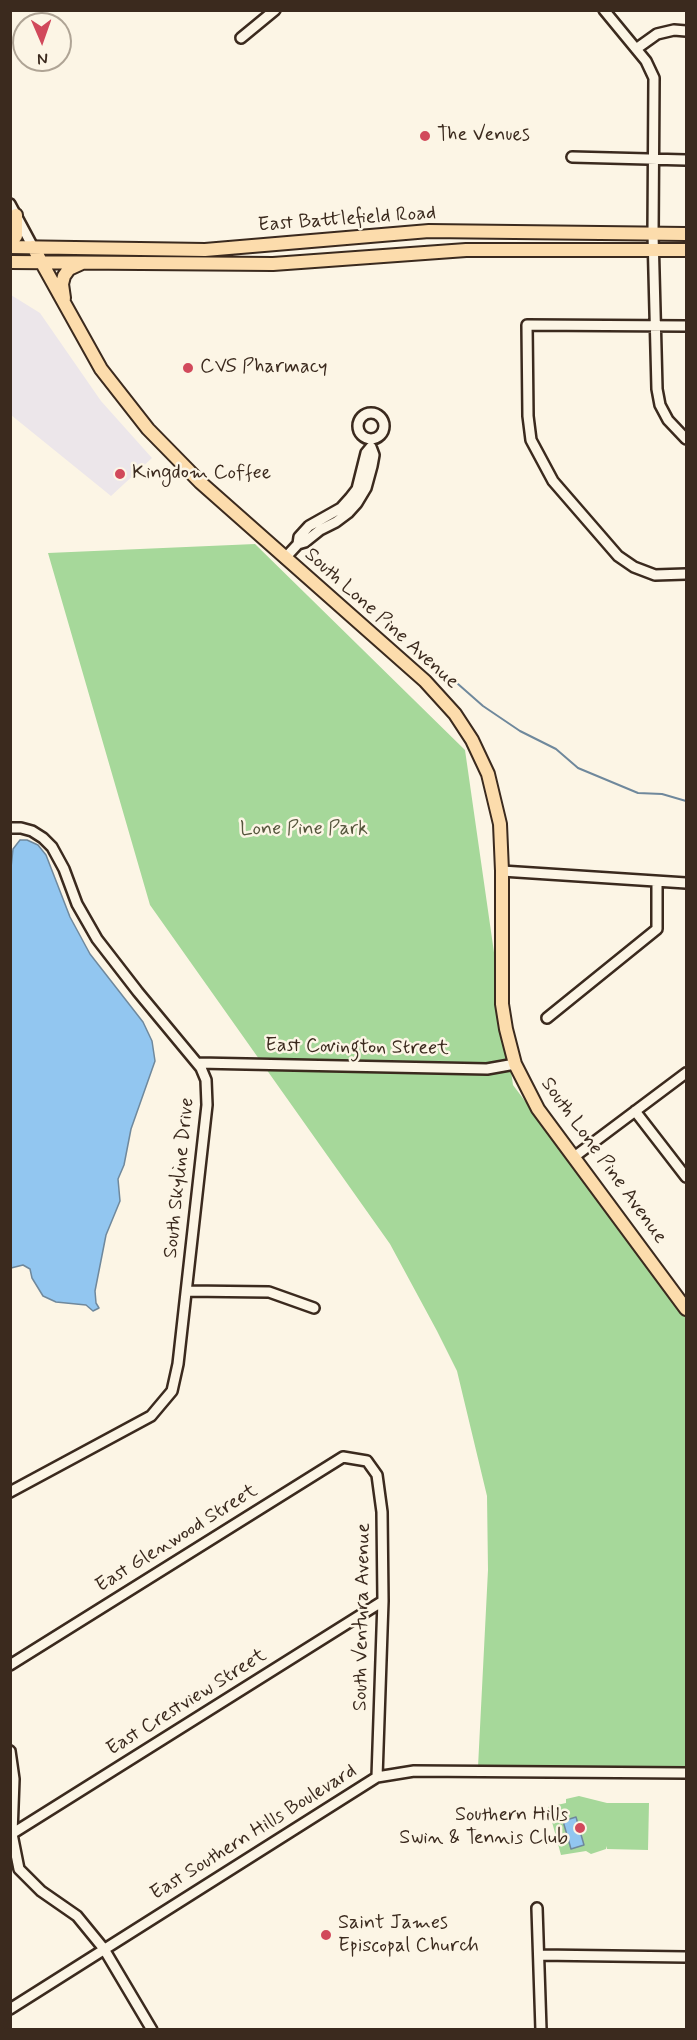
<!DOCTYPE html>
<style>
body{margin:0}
#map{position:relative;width:697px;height:2040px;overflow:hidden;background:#fcf5e5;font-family:Mynerve,sans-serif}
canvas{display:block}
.frame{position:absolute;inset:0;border:12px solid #3b2a1e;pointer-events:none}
.north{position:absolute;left:12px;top:12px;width:60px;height:60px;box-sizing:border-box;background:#fcf5e5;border:2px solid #afa495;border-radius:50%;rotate:178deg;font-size:16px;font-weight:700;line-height:24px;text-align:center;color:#3b2a1e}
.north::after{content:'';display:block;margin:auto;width:21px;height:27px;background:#d1495b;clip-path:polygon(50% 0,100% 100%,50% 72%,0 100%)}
</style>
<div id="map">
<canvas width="697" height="2040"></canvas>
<div class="frame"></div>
<div class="north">N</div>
</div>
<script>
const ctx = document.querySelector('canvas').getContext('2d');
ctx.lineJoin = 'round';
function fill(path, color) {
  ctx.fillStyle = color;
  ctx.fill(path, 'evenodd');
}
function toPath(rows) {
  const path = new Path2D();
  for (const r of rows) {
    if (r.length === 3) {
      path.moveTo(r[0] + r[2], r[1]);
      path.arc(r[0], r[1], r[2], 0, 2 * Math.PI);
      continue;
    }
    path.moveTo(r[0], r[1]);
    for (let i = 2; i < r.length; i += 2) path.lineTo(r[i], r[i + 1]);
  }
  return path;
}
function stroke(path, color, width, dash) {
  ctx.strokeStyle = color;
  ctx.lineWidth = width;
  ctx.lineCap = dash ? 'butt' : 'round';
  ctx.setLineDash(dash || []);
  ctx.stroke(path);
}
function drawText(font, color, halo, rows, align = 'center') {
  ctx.font = font + ' Mynerve,sans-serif';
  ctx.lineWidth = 5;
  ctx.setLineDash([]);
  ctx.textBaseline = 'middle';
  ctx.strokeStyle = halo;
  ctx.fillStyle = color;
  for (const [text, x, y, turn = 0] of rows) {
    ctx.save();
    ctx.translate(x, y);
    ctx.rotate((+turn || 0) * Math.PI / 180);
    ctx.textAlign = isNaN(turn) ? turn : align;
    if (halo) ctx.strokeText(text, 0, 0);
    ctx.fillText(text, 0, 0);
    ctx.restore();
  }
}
const built = toPath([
 [11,295,40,313,101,401,152,458,111,496,11,415]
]);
const green = toPath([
 [255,544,465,750,513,1085,686,1316,686,1766,478,1767,488,1570,487,1496,457,1371,437,1331,390,1244,150,905,48,553],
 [579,1796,607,1803,649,1803,648,1850,607,1849,607,1846,606,1849,591,1854,586,1851,561,1855,548,1807,566,1803,566,1799]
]);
const water = toPath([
 [20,840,27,840,38,845,46,855,70,917,90,954,143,1022,152,1041,155,1061,131,1129,124,1165,118,1179,120,1201,106,1235,95,1291,96,1303,99,1308,93,1311,86,1305,56,1302,43,1296,32,1278,30,1269,23,1265,11,1268,10,877,13,849,20,840],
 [576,1817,584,1845,571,1849,563,1821,576,1817]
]);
const stream = toPath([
 [458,684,483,706,520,731,556,749,578,768,638,793,662,794,686,801]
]);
const minor = toPath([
 [604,10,646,61,654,78,653,234,657,389,660,405,668,420,686,439],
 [241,38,275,10],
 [636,49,657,34,674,30,686,31],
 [572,157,686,160],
 [10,204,33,247],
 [686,326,527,325,528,416,531,440,553,481,618,556,634,567,655,575,686,574],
 [371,426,13],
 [285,558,298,544,305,542,320,530,336,522,348,513,357,503,366,488,372,466,374,455,371,447,366,453,357,489,350,498,341,508,309,526,299,537,298,544],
 [10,828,21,828,32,831,43,838,52,847,64,869,77,904,97,939,138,992,201,1068,206,1080,207,1105,178,1364,172,1391,151,1416,10,1492],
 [502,871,686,883],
 [547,1018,657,929,657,882],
 [198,1063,487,1069,515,1064],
 [635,1111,686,1177],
 [574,1157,686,1073],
 [187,1291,269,1292,314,1308],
 [10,1665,343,1457,367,1461,377,1475,382,1512,383,1601,377,1777],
 [10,1751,14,1779,12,1834,19,1869,41,1891,77,1916,104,1949,152,2030],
 [10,1835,383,1601],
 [537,1908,541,2030],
 [539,1955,686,1957],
 [10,2009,377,1777,414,1771,686,1773]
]);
const major = toPath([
 [10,242,16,236,16,215],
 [10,247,205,250,429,231,686,234],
 [33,247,101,369,148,429,200,482,425,681,455,714,472,740,488,774,500,824,502,871,502,1004,506,1029,515,1064,538,1109,686,1309],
 [10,262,273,264,466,250,686,250],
 [64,298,62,284,64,276,69,269,82,263]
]);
const markers = [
 [425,136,6,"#d1495b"],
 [188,368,6,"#d1495b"],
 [120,474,6,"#d1495b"],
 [580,1828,6,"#d1495b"],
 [326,1935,6,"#d1495b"]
];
const poiNames = [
 ["The Venues",437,136],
 ["CVS Pharmacy",200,368],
 ["Kingdom Coffee",132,474],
 ["Southern Hills",568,1816,"right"],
 ["Swin & Tennis Club",568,1839,"right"],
 ["Saint James",338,1924],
 ["Episcopal Church",338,1947]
];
const streetNames = [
 ["East Battlefield Road",347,220,-4],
 ["South Lone Pine Avenue",381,619,42],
 ["East Covington Street",357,1048,1],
 ["South Lone Pine Avenue",603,1161,54],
 ["South Skyline Drive",180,1178,-84],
 ["East Glenwood Street",177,1539,-32],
 ["South Ventura Avenue",363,1617,-89],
 ["East Crestview Street",187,1703,-32],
 ["East Southern Hills Boulevard",254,1833,-32]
];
const parkNames = [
 ["Lone Pine Park",304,830]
];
fill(built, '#ece6ea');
fill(green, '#a6d89a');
fill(water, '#92c6f0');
stroke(water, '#6f889c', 1.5);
stroke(stream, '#6f889c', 2);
stroke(minor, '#3b2a1e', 14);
stroke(major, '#3b2a1e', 16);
stroke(minor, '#fcf5e5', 9);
stroke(major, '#fcdcac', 12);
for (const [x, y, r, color] of markers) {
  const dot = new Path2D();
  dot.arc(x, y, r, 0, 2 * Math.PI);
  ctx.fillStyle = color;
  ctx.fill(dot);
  stroke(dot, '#fcf5e5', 2);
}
drawText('20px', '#3b2a1e', '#fcf5e5', poiNames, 'left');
drawText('20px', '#3b2a1e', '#fcf5e5', streetNames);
drawText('20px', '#56563d', '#fcf5e5', parkNames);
</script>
